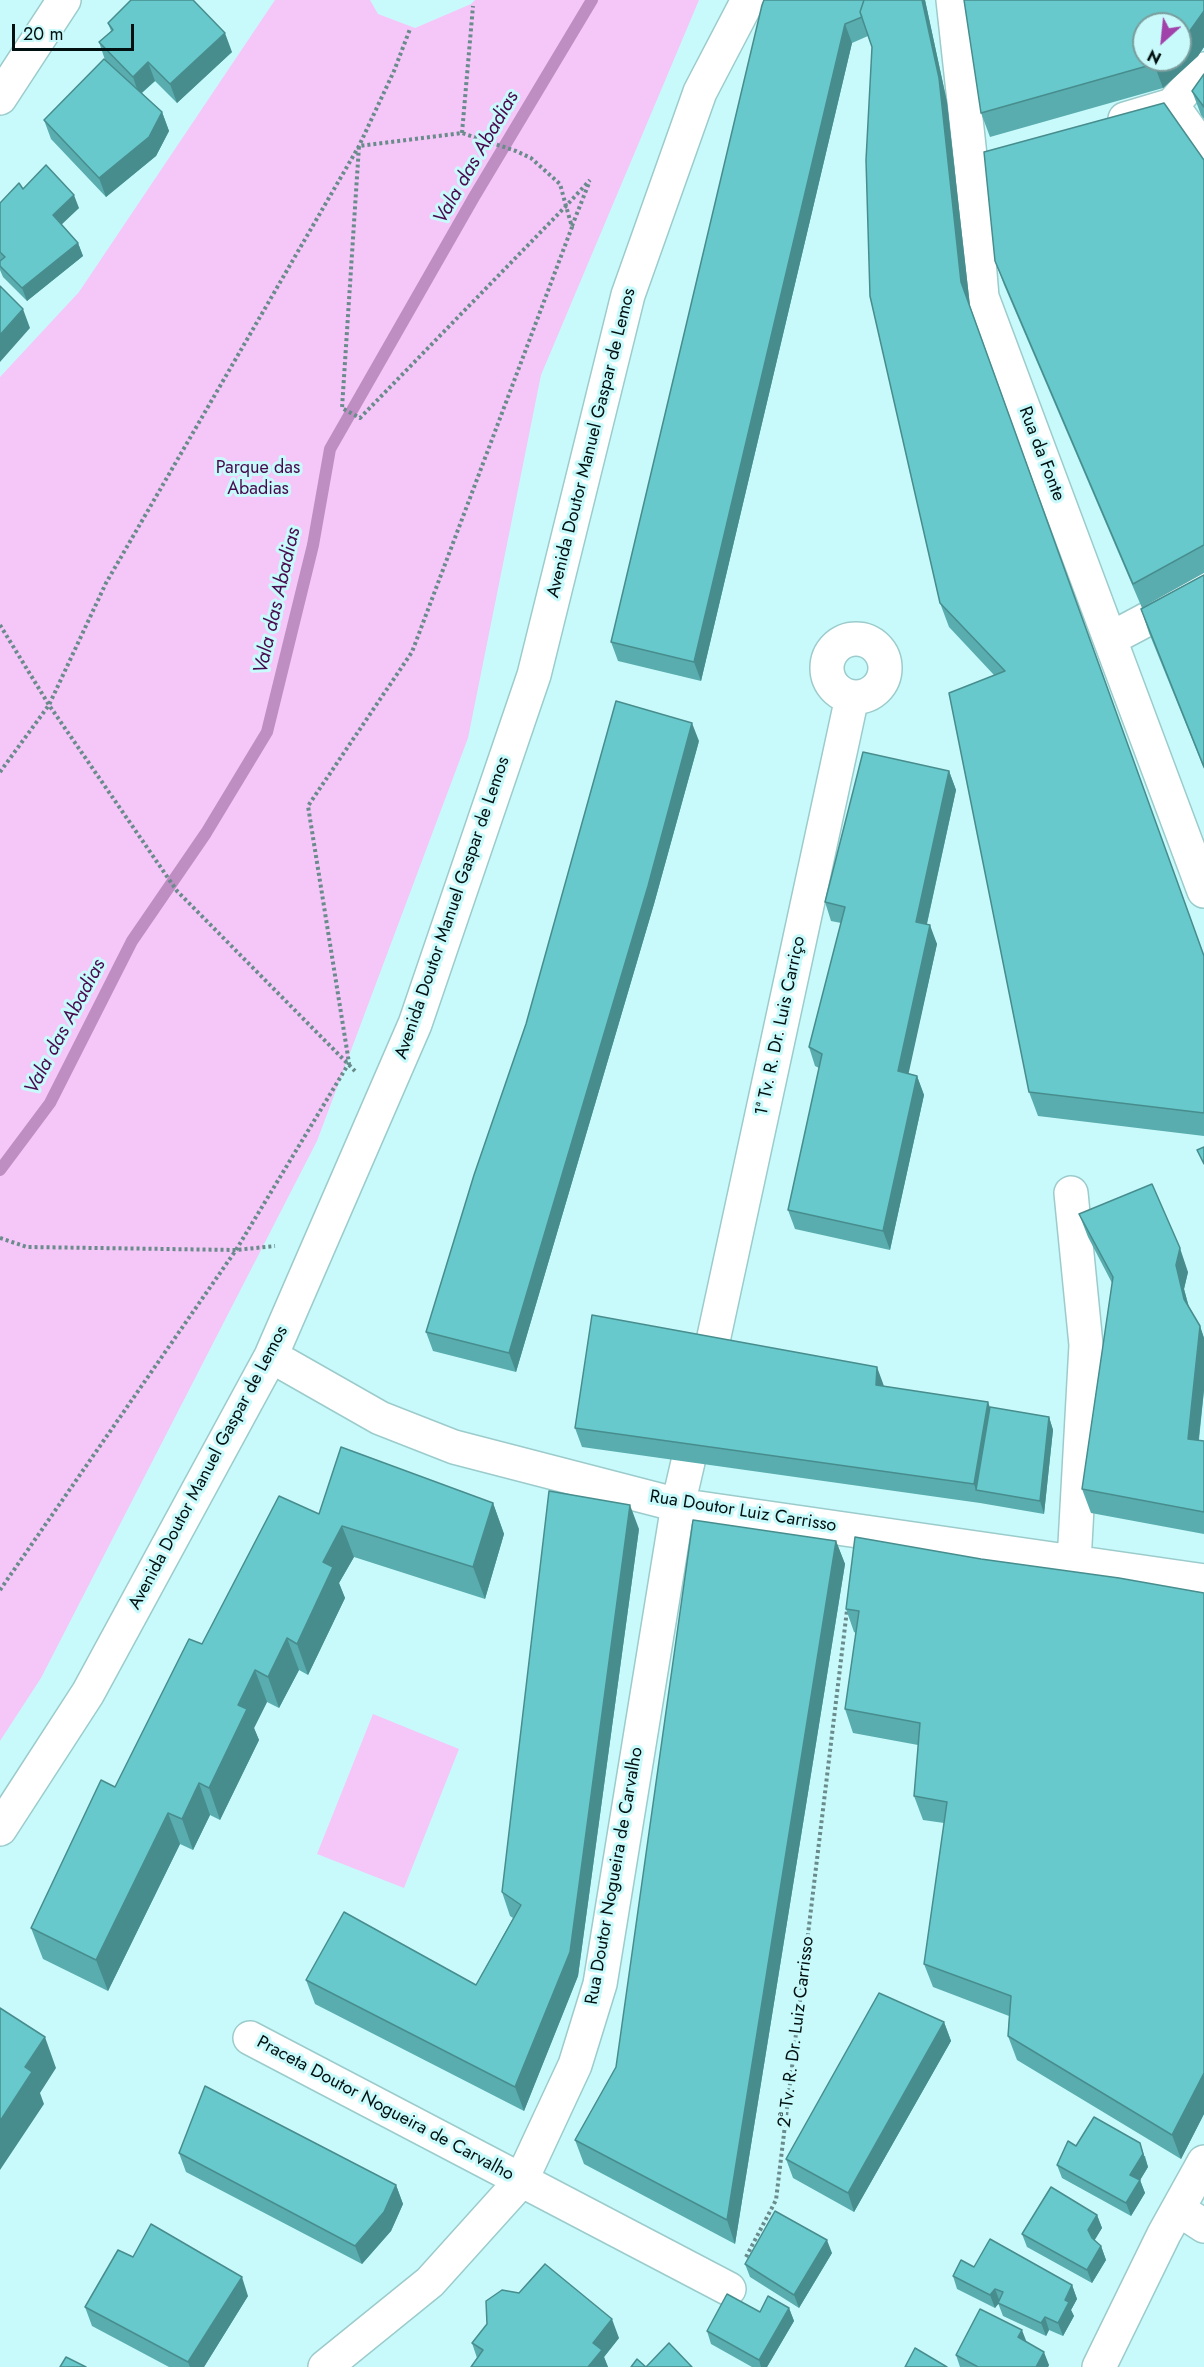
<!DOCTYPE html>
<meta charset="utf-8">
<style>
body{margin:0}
#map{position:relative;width:1204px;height:2367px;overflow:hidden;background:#c9fafb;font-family:Jost,sans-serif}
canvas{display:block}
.north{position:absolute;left:1132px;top:12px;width:60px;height:60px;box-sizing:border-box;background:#c9fafb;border:2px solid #799d9d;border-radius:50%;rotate:207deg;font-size:16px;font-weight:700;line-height:24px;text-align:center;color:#011111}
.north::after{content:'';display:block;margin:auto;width:21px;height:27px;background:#a141aa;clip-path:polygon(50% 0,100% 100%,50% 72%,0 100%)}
.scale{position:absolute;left:12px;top:24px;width:122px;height:27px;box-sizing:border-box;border:3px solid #011111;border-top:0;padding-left:8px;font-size:18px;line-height:21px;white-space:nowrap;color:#011111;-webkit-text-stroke:4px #c9fafb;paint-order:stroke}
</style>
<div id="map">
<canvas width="1204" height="2367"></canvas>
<div class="north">N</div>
<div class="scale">20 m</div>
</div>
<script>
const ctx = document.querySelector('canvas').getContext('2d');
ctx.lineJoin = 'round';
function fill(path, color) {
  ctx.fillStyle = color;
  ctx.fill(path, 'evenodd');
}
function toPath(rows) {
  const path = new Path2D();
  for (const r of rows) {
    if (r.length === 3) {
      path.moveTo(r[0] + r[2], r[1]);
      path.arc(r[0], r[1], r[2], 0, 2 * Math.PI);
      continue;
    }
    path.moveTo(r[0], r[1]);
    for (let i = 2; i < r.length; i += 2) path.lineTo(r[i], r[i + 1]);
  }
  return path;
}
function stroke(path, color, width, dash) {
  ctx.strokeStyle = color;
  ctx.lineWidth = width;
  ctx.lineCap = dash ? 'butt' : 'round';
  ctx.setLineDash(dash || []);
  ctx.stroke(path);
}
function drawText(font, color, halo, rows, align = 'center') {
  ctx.font = font + ' Jost,sans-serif';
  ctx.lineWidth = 6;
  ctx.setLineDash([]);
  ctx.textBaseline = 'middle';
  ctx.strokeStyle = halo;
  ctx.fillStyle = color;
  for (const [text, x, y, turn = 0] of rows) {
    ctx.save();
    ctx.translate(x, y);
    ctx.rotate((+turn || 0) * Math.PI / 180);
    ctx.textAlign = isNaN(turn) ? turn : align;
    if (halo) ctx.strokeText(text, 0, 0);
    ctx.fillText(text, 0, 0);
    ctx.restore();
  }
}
const green = toPath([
 [275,0,370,0,378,14,415,28,471,4,475,0,699,0,541,375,468,738,317,1141,41,1678,0,1741,0,377,79,292],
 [373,1714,459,1749,404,1888,317,1854]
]);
const stream = toPath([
 [0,1170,50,1103,132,941,206,833,267,732,313,545,330,449,474,197,592,0]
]);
const path = toPath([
 [462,133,473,6],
 [572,226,589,183],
 [0,625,49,705,177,891,355,1071],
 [0,772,49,705,106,583,359,146,394,71,410,29],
 [0,1238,27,1247,236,1250,275,1246],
 [0,1590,236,1250,349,1063,308,806,412,652,572,227,566,206,560,184,531,158,516,151,462,133,359,146,342,408,360,418,566,206,590,180],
 [746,2257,776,2200,847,1610]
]);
const street = toPath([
 [953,0,971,165,982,297,1204,891],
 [0,98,64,0],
 [1172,105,1204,150],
 [1125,119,1172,105,1204,69],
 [1110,639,1204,589],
 [856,668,29],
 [1071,1193,1086,1345,1074,1562],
 [710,1355,852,697],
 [271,1356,380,1418,454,1447,678,1505,1204,1581],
 [0,1829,88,1693,271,1356,415,1024,534,675,628,295,700,92,748,0],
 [250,2038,729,2289],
 [1178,2209,1204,2226],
 [325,2367,430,2282,521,2181,575,2065,600,1984,678,1505,688,1462],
 [1099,2367,1164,2234,1204,2162]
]);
const wall = toPath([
 [764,0,925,0,947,102,970,306,1204,956,1204,1136,1038,1116,1029,1092,994,675,949,627,940,603,872,47,868,36,852,43,701,681,618,661,611,642],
 [1204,0,1204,47,1198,56,1163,88,990,137,981,113],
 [108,23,232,52,177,103,155,81,142,93,162,112,169,131,156,156,106,197,51,139,44,120,105,60,99,42,111,31],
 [1204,74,1204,119,1201,115,1192,91],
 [1204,160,1204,573,1143,607,1204,575,1204,769,1149,633,1141,609,1142,608,1004,285,995,261],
 [23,189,79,208,61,224,78,243,83,256,27,301,3,277,0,270,0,203],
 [699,741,654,904,516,1372,433,1351,426,1332],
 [949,771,956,790,927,924,937,944,908,1073,917,1076,924,1095,890,1250,795,1229,788,1210,819,1068,815,1066,809,1047,841,923,831,921,825,902],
 [1079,1214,1188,1272,1184,1289,1189,1307,1200,1326,1204,1338,1204,1390,1199,1440,1204,1441,1204,1534,1091,1513,1082,1489,1112,1283,1088,1237],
 [884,1387,990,1407,1049,1417,1053,1430,1044,1514,980,1503,582,1447,575,1428],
 [493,1503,504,1534,485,1599,354,1557,339,1583,345,1598,308,1675,299,1670,279,1708,267,1702,254,1728,259,1740,220,1820,210,1815,193,1850,180,1844,108,1991,43,1959,31,1928,202,1644,319,1514],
 [639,1529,578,1976,524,2111,315,2004,306,1980,476,1985,513,1918,510,1916,502,1892],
 [836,1541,845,1564,735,2244,584,2164,575,2140,616,2067],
 [981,1559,1204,1593,1204,2114,1181,2159,1017,2060,1008,2036,1009,2016,933,1987,924,1964,944,1823,923,1820,914,1796,918,1745,853,1733,845,1709,856,1633,854,1632,846,1609],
 [944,2022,951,2041,854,2212,793,2178,786,2159],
 [1076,2146,1145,2156,1148,2167,1140,2180,1145,2193,1131,2216,1062,2178,1057,2165],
 [179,2153,396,2185,403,2204,391,2231,362,2264,186,2172],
 [1097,2215,1102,2228,1094,2240,1101,2246,1106,2260,1092,2283,1027,2247,1022,2234],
 [832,2253,799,2308,750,2277,745,2264],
 [133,2257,248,2296,204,2367,169,2367,92,2326,85,2307],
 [974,2267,1072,2285,1077,2299,1071,2310,1074,2316,1063,2336,1049,2330,1046,2336,1003,2316,998,2303,995,2308,957,2289,953,2276],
 [789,2308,794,2321,767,2367,752,2367,711,2344,707,2331],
 [619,2338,604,2357,608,2367,471,2367,477,2358,472,2343],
 [1027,2343,1049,2365,1048,2367,960,2367,956,2355]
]);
const shadedWall = toPath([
 [922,0,925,0,947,102,970,306,961,282],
 [1204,11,1204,47,1198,56,1163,88,1154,64,1159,60,1180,60,1180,40],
 [845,24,852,43,701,681,694,662],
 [225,33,232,52,177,103,170,84],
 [148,62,155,81,139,95,133,77],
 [162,112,169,131,156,156,106,197,99,178],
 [74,195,79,208,58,228,53,215],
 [78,243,83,256,27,301,22,288],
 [23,309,30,328,0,362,0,335],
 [692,723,699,741,654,904,516,1372,509,1353],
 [949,771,956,790,923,941,916,922],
 [930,925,937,944,905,1090,898,1071],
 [917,1076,924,1095,890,1250,883,1231],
 [1180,1248,1188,1272,1184,1289,1193,1323,1184,1299,1176,1265],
 [1200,1326,1204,1338,1204,1390,1196,1463,1188,1439],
 [877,1367,884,1386,876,1385],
 [988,1402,995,1421,976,1490,974,1484],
 [1049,1417,1053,1430,1044,1514,1040,1501],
 [493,1503,504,1534,485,1599,473,1567],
 [630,1505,639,1529,578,1976,524,2111,515,2087],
 [342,1526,354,1557,339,1583,345,1598,308,1675,297,1644,323,1562],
 [836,1541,845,1564,735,2244,727,2220],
 [287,1638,299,1670,279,1708,268,1677],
 [255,1670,267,1702,254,1728,259,1740,220,1820,209,1788,238,1705],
 [199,1783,210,1815,193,1850,182,1819],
 [168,1813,180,1844,108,1991,96,1960],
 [944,2022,951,2041,854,2212,848,2193],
 [45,2037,56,2068,40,2093,44,2104,0,2170,0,2121,25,2067],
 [1204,2073,1204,2114,1181,2159,1172,2135],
 [1140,2143,1148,2167,1139,2182,1140,2180,1145,2193,1131,2216,1126,2203,1130,2175],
 [396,2185,403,2204,391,2231,362,2264,355,2246],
 [1097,2215,1102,2228,1093,2243,1088,2230],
 [827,2240,832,2253,799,2308,794,2295],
 [1101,2246,1106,2260,1092,2283,1087,2270],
 [242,2277,248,2296,204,2367,190,2367,188,2362],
 [1072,2285,1077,2299,1071,2310,1074,2316,1063,2336,1058,2323,1065,2300],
 [995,2289,1000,2302,995,2308,990,2295],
 [789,2308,794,2321,767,2367,761,2367,759,2360],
 [1045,2317,1049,2330,1046,2336,1041,2323],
 [612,2319,619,2338,604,2357,608,2367,588,2367,593,2343],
 [1022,2330,1027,2343,1018,2337],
 [1044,2352,1049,2365,1048,2367,1036,2367]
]);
const building = toPath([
 [131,0,193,0,225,33,170,84,148,62,133,77,99,42,113,30,108,23,131,0],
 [764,0,864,0,860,12,862,17,845,24,694,662,611,642,762,5,764,0],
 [864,0,922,0,939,78,961,282,1204,956,1204,1113,1029,1092,949,693,1005,671,940,603,870,296,866,160,872,47,860,12,864,0],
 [964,0,1204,0,1204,11,1189,32,1180,40,1180,24,1144,24,1144,60,1159,60,1154,64,981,113,964,0],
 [104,59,162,112,149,137,99,178,44,120,104,59],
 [1204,74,1204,107,1192,91,1204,74],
 [1164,103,1204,160,1204,545,1133,584,995,261,984,152,1164,103],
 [46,165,74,195,53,215,78,243,22,288,0,266,0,261,5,257,0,252,0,203,19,183,23,189,46,165],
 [0,286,23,309,0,335,0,286],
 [1204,575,1204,767,1141,609,1204,575],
 [616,701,692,723,648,886,509,1353,426,1332,474,1175,526,1024,616,701],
 [863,752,949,771,916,922,930,925,898,1071,917,1076,883,1231,788,1210,822,1054,809,1047,845,907,825,902,863,752],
 [1204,1147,1204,1164,1197,1150,1204,1147],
 [1152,1184,1180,1248,1176,1265,1184,1299,1200,1326,1188,1439,1204,1441,1204,1512,1082,1489,1113,1277,1079,1214,1152,1184],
 [592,1315,877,1367,876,1385,988,1402,974,1484,575,1428,592,1315],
 [990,1407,1049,1417,1040,1501,976,1490,990,1407],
 [341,1447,493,1503,473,1567,342,1526,323,1562,333,1567,297,1644,287,1638,268,1677,255,1670,238,1705,247,1709,209,1788,199,1783,182,1819,168,1813,96,1960,31,1928,101,1780,115,1787,189,1639,202,1644,279,1496,319,1514,341,1447],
 [549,1491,630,1505,570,1952,515,2087,306,1980,344,1912,476,1985,521,1905,502,1892,549,1491],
 [693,1520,836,1541,727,2220,575,2140,616,2067,693,1520],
 [855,1537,981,1559,1119,1578,1204,1593,1204,2073,1172,2135,1008,2036,1011,1996,924,1964,947,1802,914,1796,920,1723,845,1709,859,1611,846,1609,855,1537],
 [879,1993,944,2022,848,2193,786,2159,879,1993],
 [0,2008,45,2037,25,2067,32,2072,0,2121,0,2008],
 [205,2086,396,2185,384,2212,355,2246,179,2153,205,2086],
 [1094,2117,1140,2143,1143,2154,1130,2175,1140,2180,1126,2203,1057,2165,1068,2141,1076,2146,1094,2117],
 [1051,2187,1097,2215,1088,2230,1092,2238,1101,2246,1087,2270,1022,2234,1051,2187],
 [775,2211,827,2240,794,2295,745,2264,775,2211],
 [151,2224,242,2277,188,2362,85,2307,118,2250,133,2257,151,2224],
 [990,2239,1072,2285,1065,2300,1069,2302,1058,2323,1045,2317,1041,2323,998,2303,1003,2292,995,2289,990,2295,953,2276,961,2260,974,2267,990,2239],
 [545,2264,612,2319,593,2343,602,2350,588,2367,471,2367,483,2350,472,2343,487,2324,486,2301,502,2290,519,2293,545,2264],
 [727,2294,760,2312,768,2296,789,2308,759,2360,707,2331,727,2294],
 [980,2309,1022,2330,1018,2337,1044,2352,1036,2367,978,2367,956,2355,980,2309],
 [669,2343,692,2367,631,2367,637,2359,646,2367,669,2343],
 [915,2348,947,2367,905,2367,915,2348],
 [66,2357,86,2367,60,2367,66,2357]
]);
const streetNames = [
 ["Avenida Doutor Manuel Gaspar de Lemos",592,443,-76],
 ["Rua da Fonte",1041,454,69],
 ["Avenida Doutor Manuel Gaspar de Lemos",453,908,-71],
 ["1ª Tv. R. Dr. Luis Carriço",781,1026,-78],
 ["Avenida Doutor Manuel Gaspar de Lemos",209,1468,-62],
 ["Rua Doutor Luiz Carrisso",743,1512,9],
 ["Rua Doutor Nogueira de Carvalho",615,1876,-80],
 ["2ª Tv. R. Dr. Luiz Carrisso",797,2032,-83],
 ["Praceta Doutor Nogueira de Carvalho",385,2109,28]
];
const parkNames = [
 ["Parque das",258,469],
 ["Abadias",258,490]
];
const waterNames = [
 ["Vala das Abadias",477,158,-60],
 ["Vala das Abadias",278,601,-77],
 ["Vala das Abadias",66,1027,-62]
];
fill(green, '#f5c6f8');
stroke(stream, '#be8dc1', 12);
stroke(street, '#9ccbcc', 36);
stroke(path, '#6a8b8c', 4, [3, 3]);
stroke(street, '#fff', 33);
fill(wall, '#59adaf');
fill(shadedWall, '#488d8e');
fill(building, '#67c9cb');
stroke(building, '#488d8e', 1.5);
drawText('18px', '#011111', '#c9fafb', streetNames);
drawText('18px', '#470a4d', '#c9fafb', parkNames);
drawText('italic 20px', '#480b4e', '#c9fafb', waterNames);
</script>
